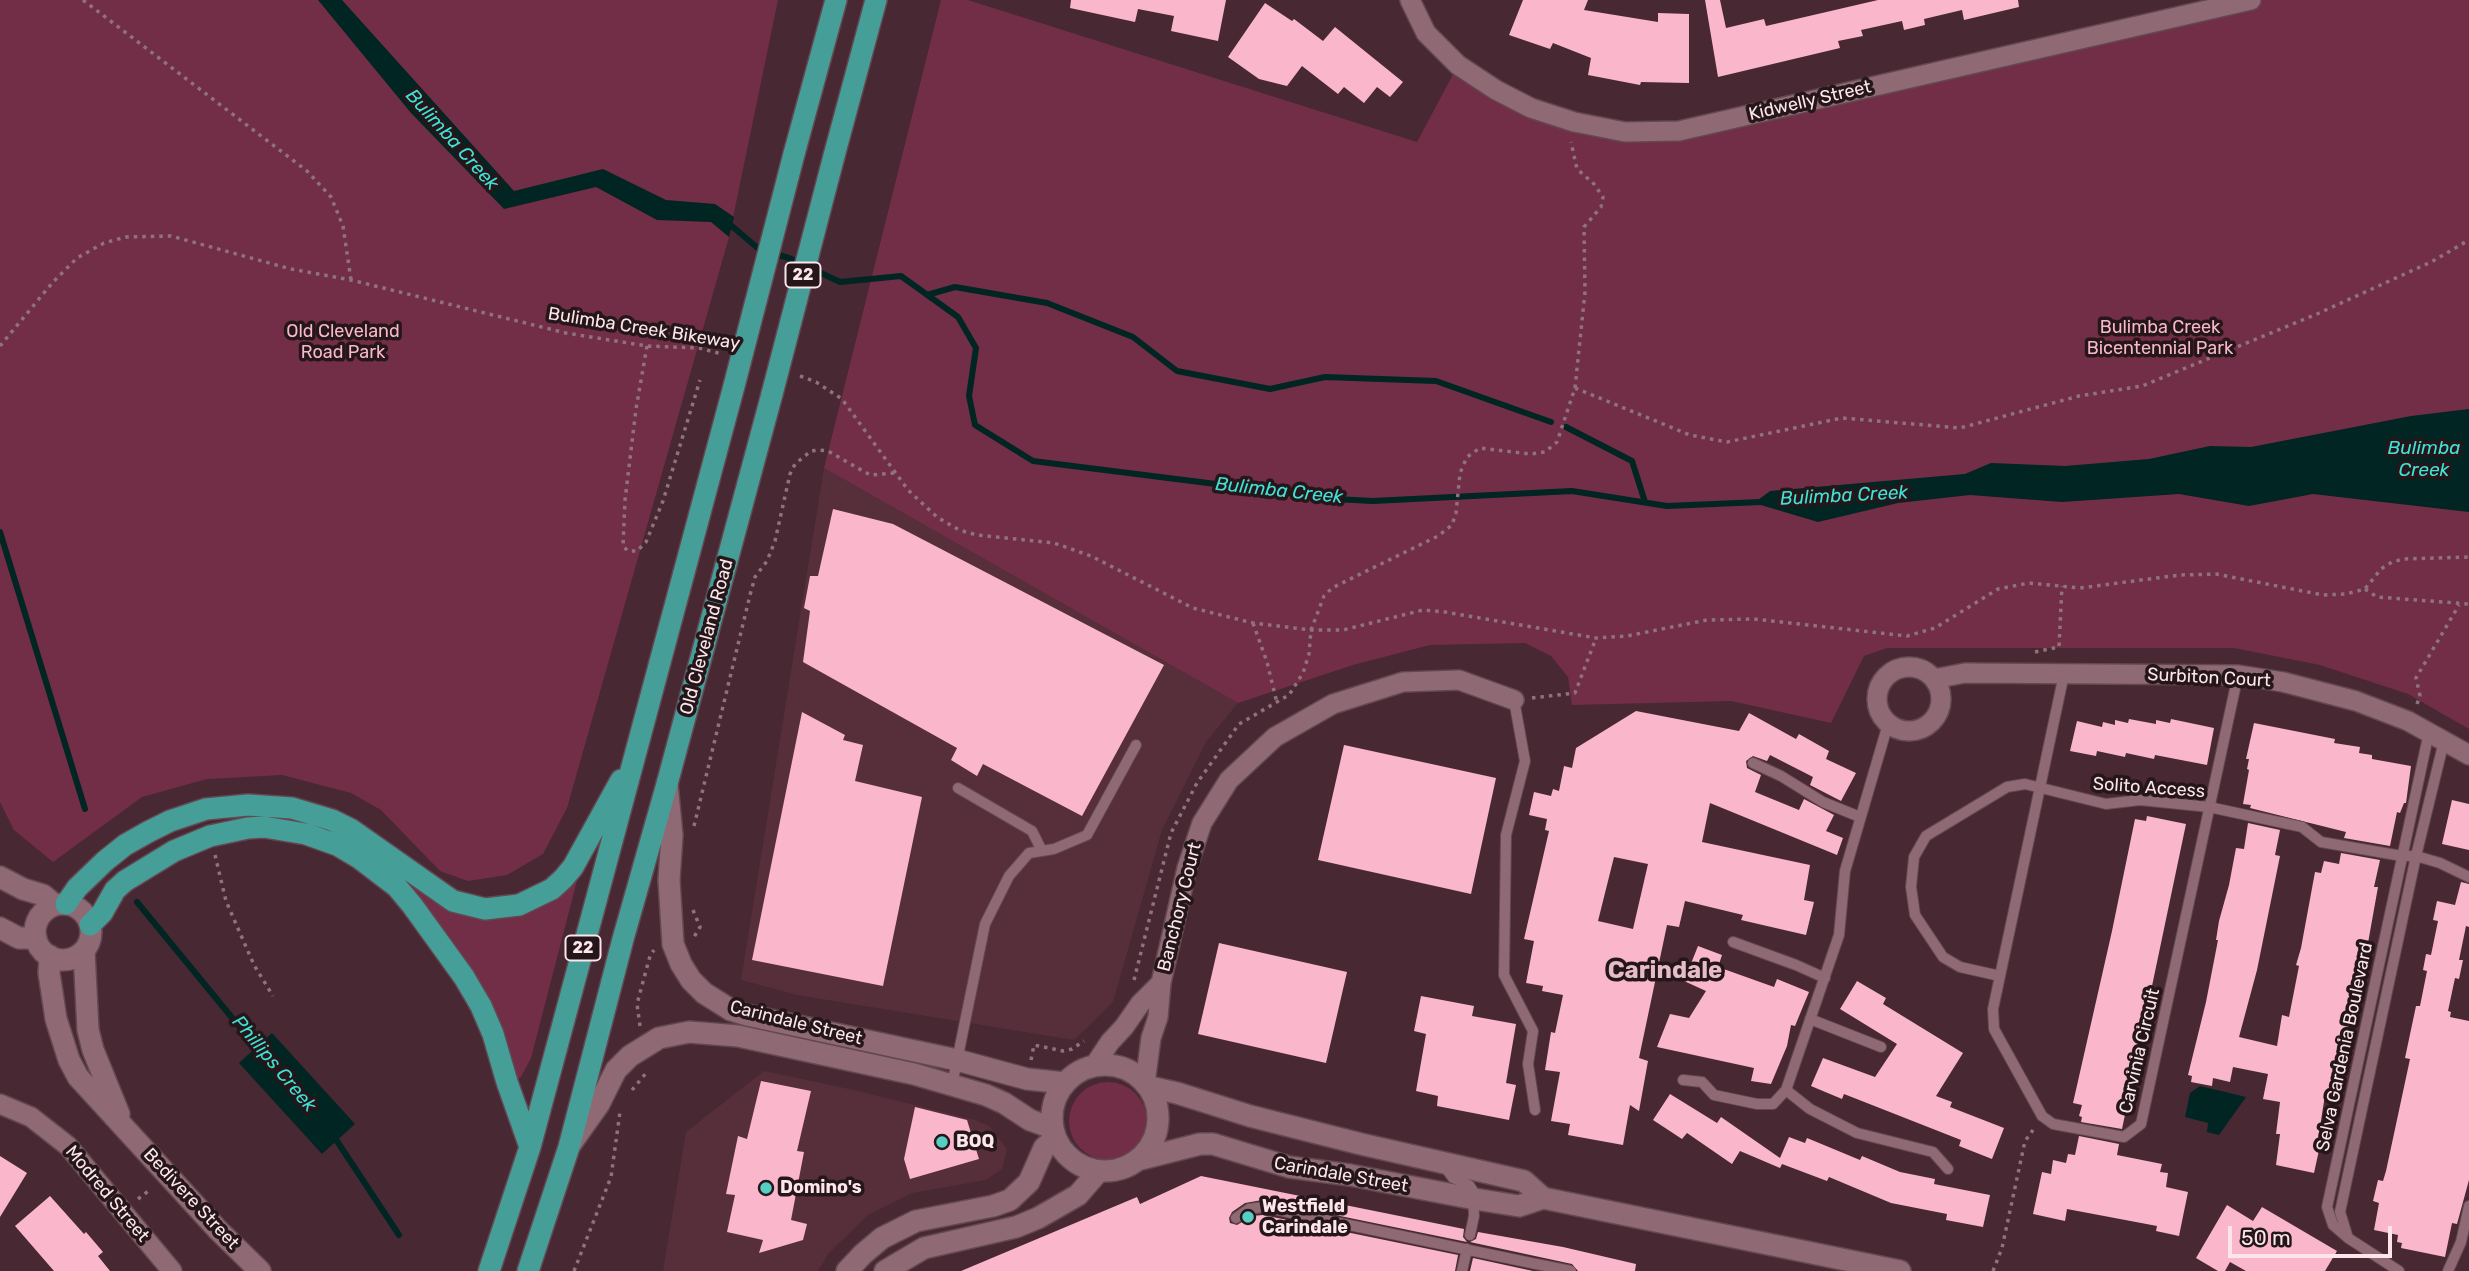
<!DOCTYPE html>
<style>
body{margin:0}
#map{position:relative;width:2469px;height:1271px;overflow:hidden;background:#482832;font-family:Rubik,sans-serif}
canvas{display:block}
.scale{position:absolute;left:2228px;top:1226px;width:164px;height:32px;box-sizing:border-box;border:4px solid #fce6ec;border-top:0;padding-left:9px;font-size:21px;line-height:24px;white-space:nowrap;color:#fce6ec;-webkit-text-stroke:5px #25161a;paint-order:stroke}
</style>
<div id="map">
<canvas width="2469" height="1271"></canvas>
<div class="scale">50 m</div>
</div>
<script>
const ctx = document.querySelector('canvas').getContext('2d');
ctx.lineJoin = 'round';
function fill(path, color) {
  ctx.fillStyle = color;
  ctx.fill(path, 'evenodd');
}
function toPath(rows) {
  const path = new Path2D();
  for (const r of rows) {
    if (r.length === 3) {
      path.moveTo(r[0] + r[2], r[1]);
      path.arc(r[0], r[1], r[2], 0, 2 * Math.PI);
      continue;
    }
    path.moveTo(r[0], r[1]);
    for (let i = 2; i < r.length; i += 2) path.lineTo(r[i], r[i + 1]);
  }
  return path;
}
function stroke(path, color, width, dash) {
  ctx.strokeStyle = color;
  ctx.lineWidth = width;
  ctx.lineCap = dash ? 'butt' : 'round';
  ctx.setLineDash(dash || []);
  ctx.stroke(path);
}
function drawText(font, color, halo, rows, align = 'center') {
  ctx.font = font + ' Rubik,sans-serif';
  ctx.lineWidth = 7;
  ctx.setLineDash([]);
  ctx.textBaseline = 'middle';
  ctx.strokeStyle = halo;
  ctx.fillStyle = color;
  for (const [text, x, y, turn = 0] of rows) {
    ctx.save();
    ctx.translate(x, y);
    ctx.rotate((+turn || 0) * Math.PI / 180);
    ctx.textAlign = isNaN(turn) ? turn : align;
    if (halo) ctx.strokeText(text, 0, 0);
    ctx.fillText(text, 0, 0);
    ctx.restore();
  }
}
const built = toPath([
 [824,468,1238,703,1206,742,1162,830,1113,1002,1074,1040,797,995,741,980],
 [764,1071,854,1090,975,1120,989,1126,1007,1149,1002,1169,986,1180,912,1193,868,1215,828,1254,818,1271,663,1271,686,1132]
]);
const green = toPath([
 [0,0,778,0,729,237,567,808,543,854,507,875,468,881,440,871,381,810,351,793,282,775,207,779,142,797,53,862,14,830,0,802],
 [941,0,968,0,1417,142,1458,65,1531,108,1679,131,2251,0,2469,0,2469,729,2408,694,2320,665,2234,648,1887,648,1864,656,1831,723,1731,701,1572,705,1568,677,1551,656,1525,643,1430,645,1353,665,1238,703,824,468],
 [579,873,531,1058,521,1077,517,1080,504,1037,408,890,417,883,471,914],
 [1108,1121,39]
]);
const water = toPath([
 [318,0,342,0,514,191,603,169,666,200,715,204,734,217,729,237,711,222,657,220,596,187,504,209,411,113],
 [2469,409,2469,512,2313,494,2249,506,2179,494,2062,502,1970,495,1898,503,1818,522,1754,503,1770,491,1965,474,1991,463,2065,466,2149,459,2210,446,2251,447,2411,416],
 [272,1033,355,1124,322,1154,239,1063],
 [2200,1086,2246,1097,2219,1135,2207,1132,2208,1123,2185,1117,2190,1093]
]);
const stream = toPath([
 [727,222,760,250,789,258,840,282,901,276,958,317,976,348,969,396,975,425,1033,461,1335,499,1373,501,1572,491,1667,506,1761,502],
 [927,295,955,287,1047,303,1133,337,1177,371,1270,389,1325,377,1436,381,1551,422],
 [1566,427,1632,461,1645,502],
 [0,532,85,809],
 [137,902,261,1053],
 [333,1135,399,1235]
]);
const building = toPath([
 [1071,0,1226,0,1218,41,1171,31,1174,16,1138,9,1135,22,1070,8],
 [1523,0,1588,0,1584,10,1658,22,1658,13,1689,14,1689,83,1641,82,1640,85,1588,75,1591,58,1553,43,1550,49,1509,35],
 [1705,0,1720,0,1726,28,1764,19,1766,26,1878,0,2018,0,2019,7,1964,20,1962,10,1924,19,1925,25,1904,30,1902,21,1861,30,1863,36,1838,41,1840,48,1718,77],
 [1265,3,1292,21,1294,19,1323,41,1335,27,1403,82,1390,97,1377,87,1364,103,1344,87,1338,94,1302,66,1287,86,1259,79,1228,57],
 [833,509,893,524,1164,665,1082,816,983,764,977,776,951,760,957,748,803,662,810,611,804,608,810,576,818,576],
 [1636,711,1739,731,1749,713,1796,739,1799,734,1829,751,1826,759,1856,773,1841,801,1810,785,1813,777,1770,755,1767,761,1753,756,1746,761,1747,768,1761,775,1755,792,1799,810,1804,799,1834,815,1826,831,1843,838,1837,855,1710,803,1702,842,1810,865,1804,900,1814,902,1806,935,1741,920,1743,915,1685,901,1679,927,1667,925,1639,1058,1648,1061,1639,1111,1630,1105,1623,1145,1568,1135,1570,1124,1551,1121,1560,1072,1545,1070,1551,1032,1555,1033,1563,995,1542,991,1543,986,1526,983,1534,941,1524,939,1549,831,1545,830,1547,819,1529,815,1534,792,1551,796,1553,789,1559,791,1564,766,1572,768,1576,748],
 [1614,857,1648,864,1633,929,1598,921],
 [802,712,845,735,843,740,863,745,855,781,922,797,883,986,752,960],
 [2129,719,2156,724,2156,720,2170,723,2171,719,2214,728,2207,765,2155,755,2154,759,2126,753,2125,757,2097,751,2096,756,2070,751,2077,721,2102,727,2103,722,2115,725,2115,720,2128,723],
 [2254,723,2335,739,2334,743,2360,747,2359,753,2372,755,2372,759,2411,766,2406,803,2404,803,2400,813,2397,812,2390,846,2344,838,2346,832,2250,808,2251,805,2243,804,2249,770,2247,769,2249,759,2246,759],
 [1344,745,1496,778,1471,894,1318,860],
 [2452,800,2469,804,2469,850,2442,844],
 [2147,816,2186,824,2122,1129,2081,1122,2082,1117,2079,1116,2082,1105,2073,1103,2112,931,2135,819,2146,821],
 [2248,823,2280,830,2275,855,2280,856,2257,970,2239,1037,2277,1046,2282,1015,2289,1017,2299,966,2296,965,2301,948,2315,872,2321,873,2324,861,2339,864,2341,853,2380,860,2374,887,2378,887,2368,943,2366,943,2360,981,2358,980,2347,1034,2345,1034,2332,1097,2325,1095,2318,1140,2321,1141,2314,1173,2276,1165,2280,1134,2276,1134,2280,1102,2263,1099,2268,1074,2233,1067,2230,1082,2213,1078,2212,1086,2191,1082,2192,1076,2188,1075,2206,1002,2218,940,2216,940,2219,921,2229,885,2236,848,2244,849],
 [2461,882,2469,884,2469,927,2466,926,2459,960,2463,960,2459,979,2455,978,2448,1011,2451,1012,2450,1017,2469,1021,2469,1180,2457,1224,2452,1223,2445,1257,2401,1248,2402,1243,2397,1242,2398,1235,2374,1230,2379,1203,2373,1201,2378,1180,2383,1181,2386,1171,2410,1059,2405,1058,2416,1006,2420,1006,2427,971,2423,970,2426,954,2431,955,2438,921,2433,920,2437,901,2455,905],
 [1219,943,1347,972,1326,1063,1198,1034],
 [1698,946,1722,955,1718,967,1774,987,1777,979,1809,992,1795,1026,1791,1025,1787,1046,1771,1084,1751,1081,1754,1068,1657,1047,1670,1014,1689,1018,1706,991,1684,981],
 [1857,981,1886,998,1883,1004,1963,1053,1936,1096,1952,1102,1950,1107,2004,1128,1992,1159,1959,1146,1961,1140,1844,1094,1842,1099,1811,1086,1823,1058,1875,1077,1897,1044,1840,1009],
 [1421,996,1474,1006,1472,1016,1516,1024,1506,1083,1516,1085,1509,1120,1437,1106,1438,1096,1416,1091,1426,1034,1414,1031],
 [761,1081,811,1091,797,1151,804,1152,791,1220,807,1224,803,1240,759,1253,763,1240,727,1232,735,1195,726,1194,738,1136,747,1139],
 [1670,1094,1717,1123,1721,1117,1780,1158,1789,1137,1805,1143,1807,1138,1860,1160,1862,1156,1900,1172,1935,1179,1934,1184,1990,1195,1983,1227,1946,1220,1947,1214,1891,1203,1829,1177,1827,1181,1782,1164,1780,1168,1740,1151,1732,1164,1687,1133,1682,1139,1653,1120],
 [915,1107,967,1120,979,1159,910,1179,904,1159],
 [2079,1136,2119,1144,2117,1155,2162,1164,2160,1172,2168,1173,2166,1187,2188,1192,2179,1236,2156,1231,2157,1226,2067,1209,2065,1221,2033,1214,2042,1172,2051,1174,2053,1160,2066,1163,2068,1154,2075,1155],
 [0,1156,27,1173,0,1217],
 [1201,1176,1464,1229,1463,1237,1467,1242,1262,1200,1245,1203,1232,1212,1229,1218,1230,1223,1237,1225,1252,1216,1263,1215,1458,1255,1455,1271,961,1271,1137,1197,1140,1204],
 [50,1196,84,1234,86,1232,103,1252,98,1256,110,1271,54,1271,15,1226],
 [2227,1205,2253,1221,2262,1207,2337,1251,2325,1271,2246,1271,2230,1262,2225,1271,2218,1271,2196,1258],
 [1478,1232,1563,1247,1636,1264,1635,1271,1578,1271,1572,1264,1470,1242,1476,1239],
 [1473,1258,1533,1271,1470,1271]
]);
const path = toPath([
 [83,0,307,171,331,197,343,226,351,280],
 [0,346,53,282,77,258,104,243,126,237,171,236,291,269,351,280,566,333,647,346,699,348,722,354],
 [647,346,636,409,625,500,623,546,628,551,637,551,646,542,663,501,700,380],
 [800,376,816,382,842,399,908,490,937,517,959,530,977,535,1054,543,1091,556,1193,608,1253,623,1311,630,1343,630,1423,610,1445,612,1596,638,1627,636,1707,620,1754,619,1907,636,1935,628,1998,589,2029,583,2080,588,2180,575,2216,574,2323,595,2346,594,2365,589,2381,569,2392,562,2404,559,2469,557],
 [1575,388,1690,435,1727,442,1842,418,1960,428,2079,396,2142,386,2317,314,2431,262,2469,240],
 [2365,589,2377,597,2469,604],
 [1253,623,1267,662,1277,703],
 [2035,652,2059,647,2062,586],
 [1532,698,1575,693,1596,638],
 [2417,704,2420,696,2416,678,2459,605],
 [694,826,750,595,755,577,767,561,775,541,790,474,795,464,811,451,819,450,828,451,870,475,895,473],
 [215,855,226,901,254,965,273,996],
 [693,910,700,927,694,937],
 [1134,980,1171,833,1197,783,1239,724,1289,695,1303,673,1309,654,1311,630,1324,596,1332,588,1438,536,1452,525,1456,513,1460,473,1467,457,1480,448,1530,454,1545,452,1557,442,1575,388,1585,292,1584,227,1601,207,1603,197,1594,184,1577,169,1571,142],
 [640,1026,637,1004,650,956,654,950],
 [1031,1060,1034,1045,1063,1051,1072,1049,1084,1041],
 [632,1090,647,1072],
 [138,1199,151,1189],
 [574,1271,611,1177,620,1112],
 [1993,1271,2002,1248,2025,1141,2033,1130]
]);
const service = toPath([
 [2064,674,1993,1009,1994,1029,2042,1116,2053,1124,2124,1137,2141,1124,2238,675],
 [1514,700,1525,761,1506,835,1504,975,1533,1031,1528,1064,1535,1110],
 [1753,763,1781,776,1823,802,1860,817],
 [958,788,1032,831,1042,851],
 [1733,942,1796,965,1825,978],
 [2000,976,1960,967,1943,957,1915,915,1911,887,1914,857,1926,836,2007,787,2025,784,2106,804,2140,800,2209,807,2302,827,2321,842,2402,856,2416,856,2440,863,2469,877],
 [1810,1019,1881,1047],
 [1683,1080,1702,1082,1714,1095,1757,1104,1773,1104,1786,1090,1839,935,1845,871,1888,724],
 [952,1085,985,924,1009,876,1029,853,1054,849,1087,835,1136,745],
 [1786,1090,1810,1109,1857,1133,1933,1152,1948,1169],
 [1444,1166,1453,1178,1469,1185,1473,1191,1474,1216,1470,1235],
 [1236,1218,1249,1209,1263,1207,1536,1264],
 [2348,1238,2340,1212,2416,856,2444,741],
 [1462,1271,1467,1249],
 [2399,1271,2348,1238,2333,1225,2327,1207,2429,732],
 [2448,1271,2461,1242,2469,1206]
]);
const minor = toPath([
 [1410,0,1426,33,1458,65,1496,90,1531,108,1574,122,1625,132,1679,131,2251,0],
 [1909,699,32],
 [1934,679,1965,673,2238,675,2283,682,2356,701,2408,721,2469,755],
 [1094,1066,1110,1042,1124,1027,1140,1004,1161,983],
 [1145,1083,1151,1038,1158,1017,1161,983,1187,868,1202,823,1229,780,1275,737,1333,704,1403,682,1459,680,1514,700],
 [0,1104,31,1117,68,1146,172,1271]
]);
const tertiary = toPath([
 [667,784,672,835,669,880,673,944,681,964,691,980,704,993,731,1010,747,1015,957,1060,1027,1079,1065,1083],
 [0,877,23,889,43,895,55,905],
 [63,932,28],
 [0,928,19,938,36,938],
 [84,951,88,1030,93,1050,119,1114],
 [50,956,49,973,56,1019,69,1060,78,1077,218,1230,260,1271],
 [1105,1118,53],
 [1150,1087,1177,1093,1250,1116,1361,1144,1524,1181,1543,1198,1900,1271],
 [570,1145,599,1104,616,1070,630,1056,659,1038,689,1032,738,1036,914,1074,986,1095,1004,1103,1030,1120,1052,1128],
 [1141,1159,1200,1144,1213,1144,1289,1167,1350,1175,1475,1199,1519,1206,1543,1198],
 [847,1271,863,1254,882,1238,916,1221,993,1206,1010,1200,1029,1182,1044,1148,1055,1138],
 [885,1271,924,1248,1016,1227,1038,1218,1078,1195,1098,1172]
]);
const trunk = toPath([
 [794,154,836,0],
 [834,156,876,0],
 [66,904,77,888,105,861,125,845,148,832,170,821,206,809,248,805,292,808,332,820,352,830,453,901,485,909,519,905,552,889,563,879,573,867,621,780],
 [90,925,102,913,115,890,125,881,174,851,210,836,248,828,264,827,306,834,337,845,359,858,397,887,412,905,464,977,481,1006,493,1034,507,1082,530,1147],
 [489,1271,530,1147,734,386],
 [528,1271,569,1147,623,939,667,784,772,394]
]);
const serviceBridge = toPath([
 [1536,1264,1571,1271]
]);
const trunkBridge = toPath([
 [734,386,794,154],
 [772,394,834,156]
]);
const markers = [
 [942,1142,7,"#56cec4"],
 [766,1188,7,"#56cec4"],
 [1248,1217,7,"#56cec4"]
];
const shields = [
 [803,275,35],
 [583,948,35]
];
const shieldNames = [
 ["22",803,275],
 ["22",583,948]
];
const streetNames = [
 ["Kidwelly Street",1810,101,-13],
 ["Bulimba Creek Bikeway",644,329,9],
 ["Old Cleveland Road",707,637,-75],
 ["Surbiton Court",2209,678,3],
 ["Solito Access",2149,788,4],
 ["Banchory Court",1180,907,-76],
 ["Carindale Street",796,1023,14],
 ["Selva Gardenia Boulevard",2345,1047,-78],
 ["Carvinia Circuit",2140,1051,-77],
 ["Carindale Street",1341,1175,10],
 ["Modred Street",107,1194,50],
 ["Bedivere Street",191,1199,47]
];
const parkNames = [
 ["Bulimba Creek",2160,328],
 ["Bicentennial Park",2160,349],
 ["Old Cleveland",343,332],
 ["Road Park",343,353]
];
const poiNames = [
 ["BOQ",956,1142],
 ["Domino's",780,1188],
 ["Westfield",1262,1207],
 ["Carindale",1262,1228]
];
const waterNames = [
 ["Bulimba Creek",452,140,48],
 ["Bulimba",2424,449],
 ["Creek",2424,471],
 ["Bulimba Creek",1279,491,6],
 ["Bulimba Creek",1844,496,-3],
 ["Phillips Creek",274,1064,50]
];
const districtNames = [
 ["Carindale",1665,971]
];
fill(built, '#562f3b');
fill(green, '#722e46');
fill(water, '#012522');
stroke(stream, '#012522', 6);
fill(building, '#fab7cb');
stroke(service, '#634851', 12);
stroke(minor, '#634851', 22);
stroke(tertiary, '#634851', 24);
stroke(trunk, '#634851', 24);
stroke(path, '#8f737b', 3.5, [3.5, 5]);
stroke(service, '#8f6a74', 10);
stroke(minor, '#8f6a74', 19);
stroke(tertiary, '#8f6a74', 21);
stroke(trunk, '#469e99', 21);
stroke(serviceBridge, '#634851', 12, []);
stroke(trunkBridge, '#634851', 24, []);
stroke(serviceBridge, '#8f6a74', 10);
stroke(trunkBridge, '#469e99', 21);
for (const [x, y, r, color] of markers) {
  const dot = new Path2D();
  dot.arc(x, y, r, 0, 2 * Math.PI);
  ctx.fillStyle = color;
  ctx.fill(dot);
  stroke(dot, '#25161a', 2.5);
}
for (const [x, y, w] of shields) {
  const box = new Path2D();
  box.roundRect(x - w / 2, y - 12.5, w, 25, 5);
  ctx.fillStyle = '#25161a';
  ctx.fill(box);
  stroke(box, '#fce6ec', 2);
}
drawText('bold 16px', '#fce6ec', null, shieldNames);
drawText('18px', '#fce6ec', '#25161a', streetNames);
drawText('18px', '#f8b7ca', '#25161a', parkNames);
drawText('bold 18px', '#fce6ec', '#25161a', poiNames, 'left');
drawText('italic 19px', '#3ee2d6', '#25161a', waterNames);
drawText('bold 24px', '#e6bcc8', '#25161a', districtNames);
</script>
